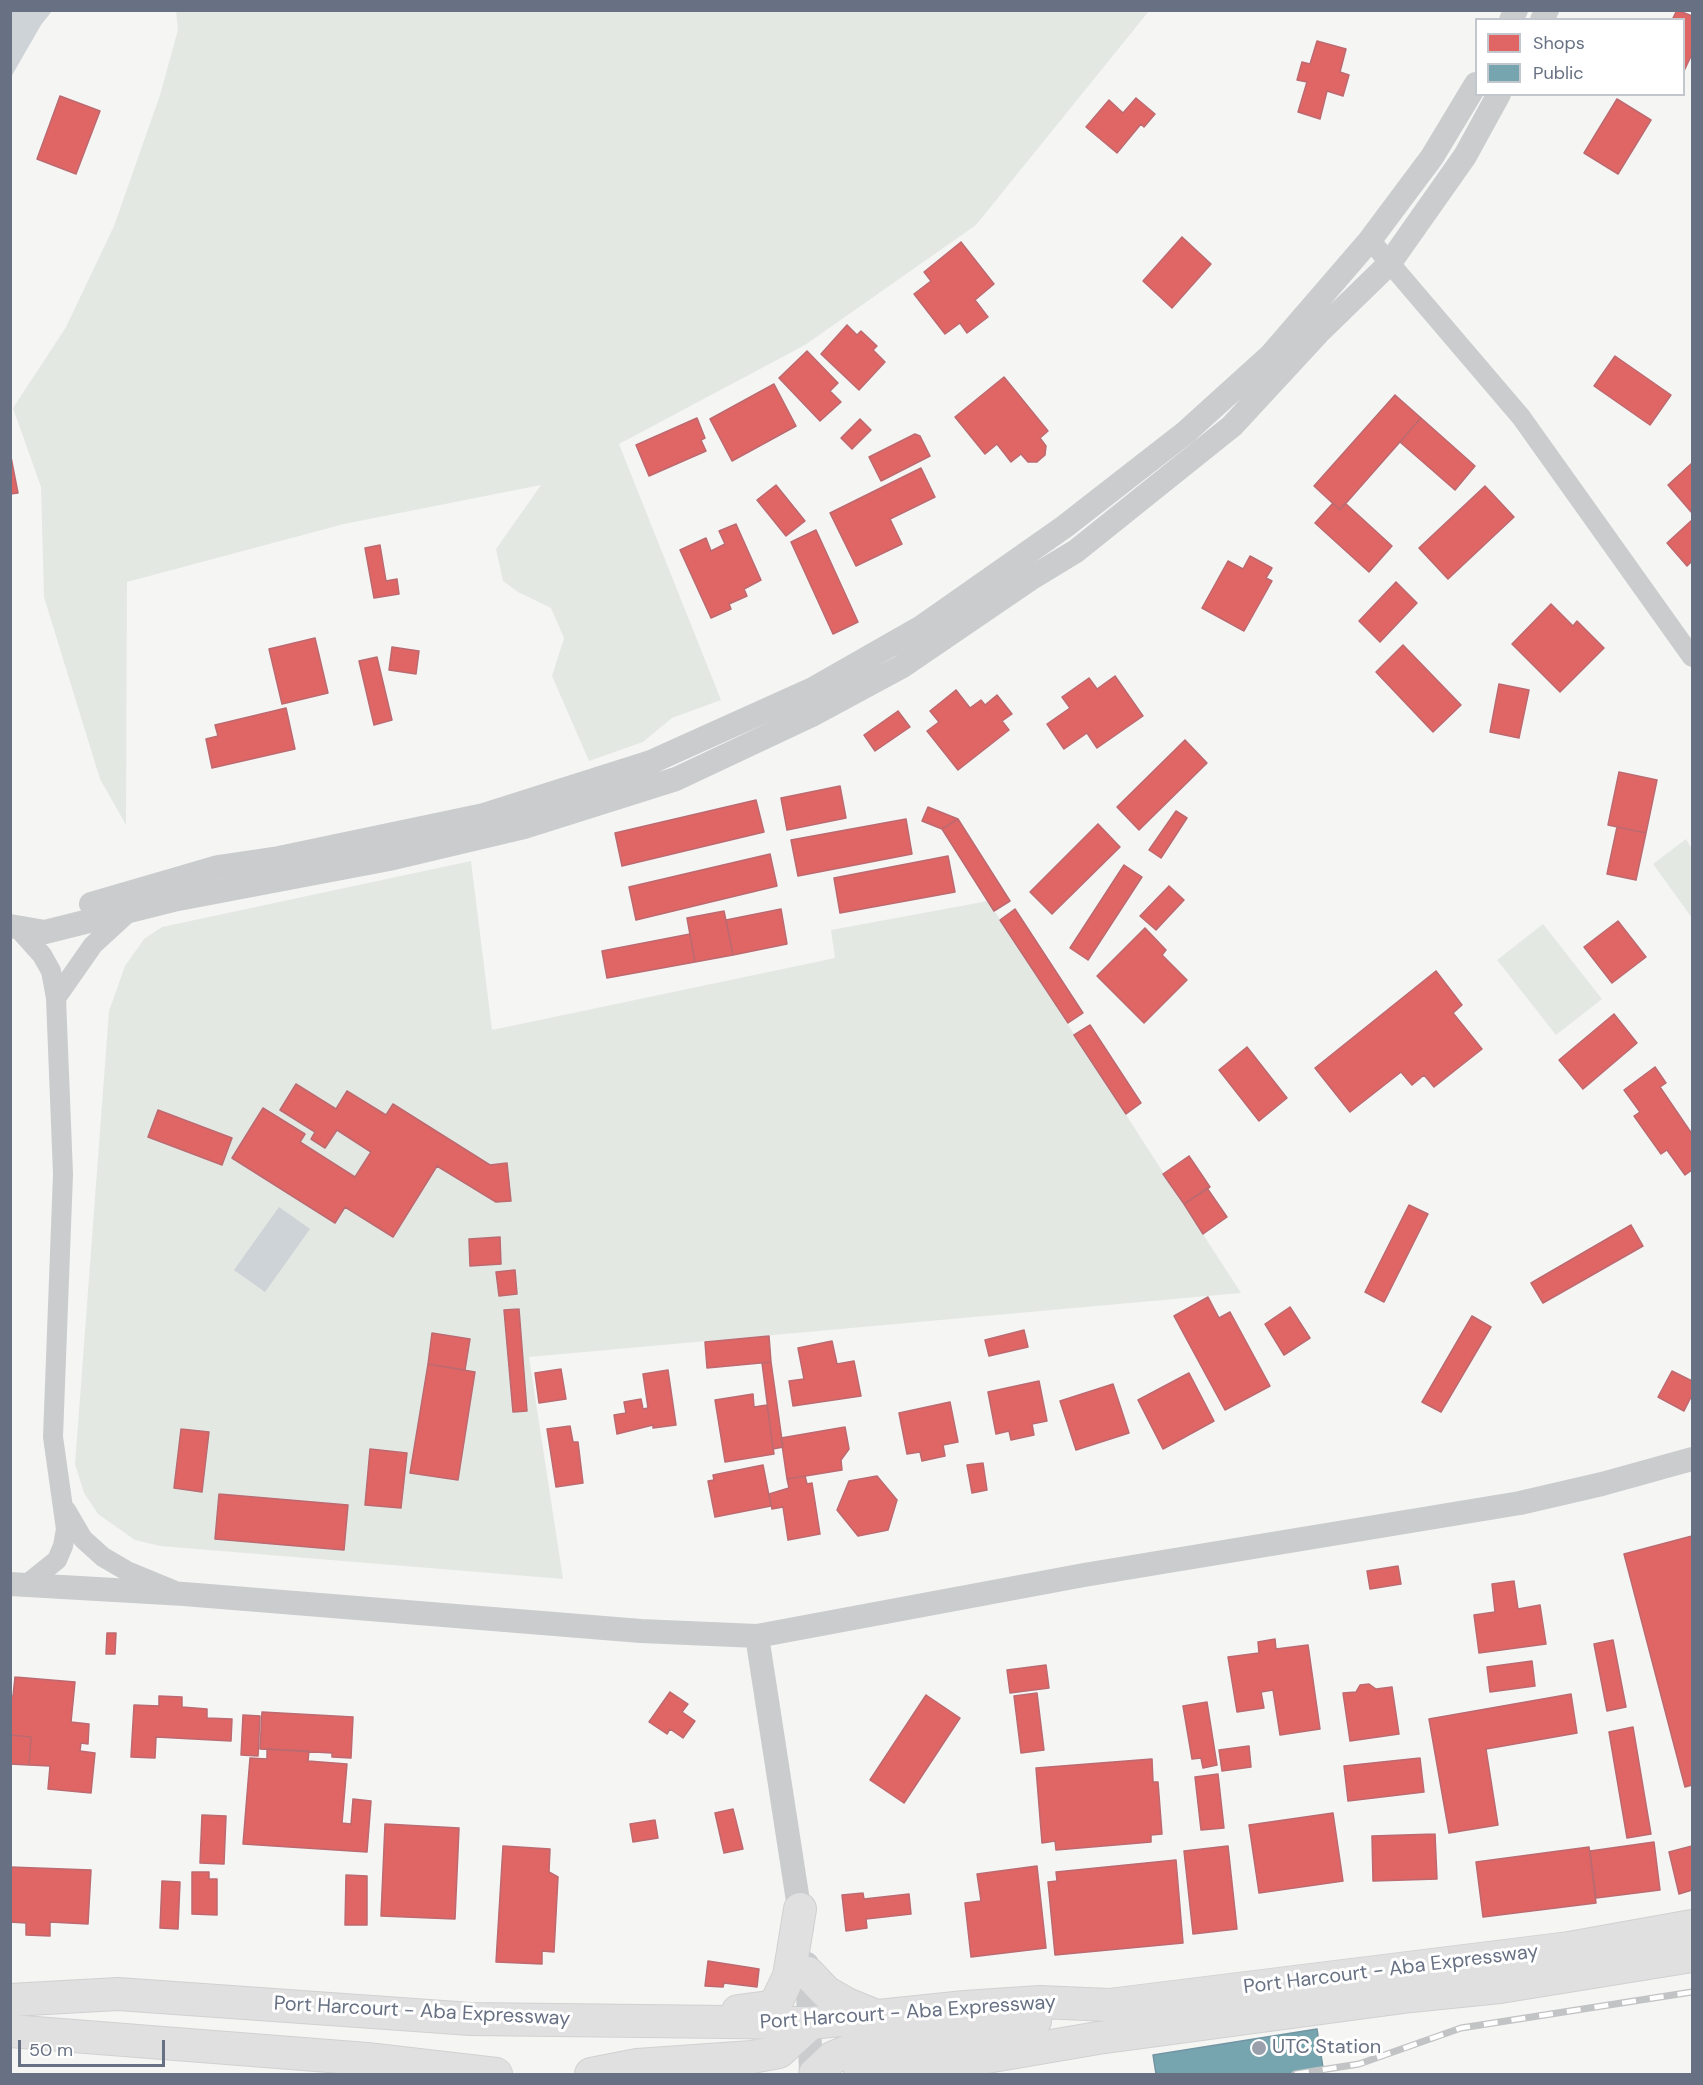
<!DOCTYPE html>
<style>
body{margin:0}
#map{position:relative;width:1703px;height:2085px;overflow:hidden;background:#f5f5f4;font-family:"DM Sans",sans-serif}
canvas{display:block}
.frame{position:absolute;inset:0;border:12px solid #677183;pointer-events:none}
.legend{position:absolute;left:1475px;top:18px;width:210px;height:78px;box-sizing:border-box;background:#fff;border:2px solid #c2c6cd;margin:0;padding:8px 10px;list-style:none;font-size:18px;color:#677183}
.legend li{display:flex;align-items:center;gap:12px;height:30px}
.legend b{width:30px;border:2px solid #c2c6cd}
.scale{position:absolute;left:18px;top:2040px;width:147px;height:27px;box-sizing:border-box;border:3px solid #677183;border-top:0;padding-left:8px;font-size:18px;line-height:21px;white-space:nowrap;color:#677183;-webkit-text-stroke:4px #fff;paint-order:stroke}
</style>
<div id="map">
<canvas width="1703" height="2085"></canvas>
<div class="frame"></div>
<ul class="legend">
<li><b style="height:16px;background:#e06666"></b>Shops</li>
<li><b style="height:16px;background:#76a5af"></b>Public</li>
</ul>
<div class="scale">50 m</div>
</div>
<script>
const ctx = document.querySelector('canvas').getContext('2d');
ctx.lineJoin = 'round';
function fill(path, color) {
  ctx.fillStyle = color;
  ctx.fill(path, 'evenodd');
}
function toPath(rows) {
  const path = new Path2D();
  for (const r of rows) {
    path.moveTo(r[0], r[1]);
    for (let i = 2; i < r.length; i += 2) path.lineTo(r[i], r[i + 1]);
  }
  return path;
}
function stroke(path, color, width, dash) {
  ctx.strokeStyle = color;
  ctx.lineWidth = width;
  ctx.lineCap = dash ? 'butt' : 'round';
  ctx.setLineDash(dash || []);
  ctx.stroke(path);
}
function drawText(font, color, halo, rows, align = 'center') {
  ctx.font = font + ' "DM Sans",sans-serif';
  ctx.lineWidth = 6;
  ctx.setLineDash([]);
  ctx.textBaseline = 'middle';
  ctx.strokeStyle = halo;
  ctx.fillStyle = color;
  for (const [text, x, y, turn = 0] of rows) {
    ctx.save();
    ctx.translate(x, y);
    ctx.rotate((+turn || 0) * Math.PI / 180);
    ctx.textAlign = isNaN(turn) ? turn : align;
    if (halo) ctx.strokeText(text, 0, 0);
    ctx.fillText(text, 0, 0);
    ctx.restore();
  }
}
const green = toPath([
 [176,11,176,10,1149,11,976,225,805,345,619,444,721,700,672,718,643,742,589,761,552,676,564,638,551,608,518,592,503,581,496,549,541,485,344,524,127,582,126,825,100,779,44,597,41,487,13,408,66,327,114,226,160,95,178,30],
 [1686,839,1692,849,1692,918,1653,864],
 [471,861,492,1030,835,958,831,930,988,901,1241,1293,529,1357,563,1579,160,1546,135,1540,98,1514,84,1493,75,1464,109,1011,125,966,144,939,162,927],
 [1543,924,1602,999,1556,1035,1497,960]
]);
const water = toPath([
 [11,10,52,11,41,25,11,77],
 [279,1207,310,1229,265,1292,234,1270]
]);
const shops = toPath([
 [1677,10,1692,16,1692,54,1684,71,1684,20,1672,20,1677,10],
 [1317,41,1346,49,1340,72,1349,75,1343,96,1327,91,1320,119,1298,112,1307,82,1297,80,1302,62,1310,64,1317,41],
 [60,96,100,111,76,174,37,159,60,96],
 [1136,98,1155,114,1144,127,1141,124,1117,153,1086,127,1109,100,1123,113,1136,98],
 [1617,99,1651,120,1618,174,1584,153,1617,99],
 [1182,237,1211,264,1172,308,1143,281,1182,237],
 [961,242,994,284,975,300,988,317,967,333,960,323,945,334,914,294,931,281,924,272,961,242],
 [847,325,857,335,861,331,877,346,873,350,885,362,859,390,821,354,847,325],
 [807,351,838,383,830,391,841,402,820,421,779,378,807,351],
 [1615,356,1671,395,1650,425,1594,386,1615,356],
 [1004,377,1048,431,1040,438,1046,446,1045,455,1037,462,1028,462,1021,454,1011,462,997,444,985,454,955,417,1004,377],
 [774,384,796,426,732,461,710,419,774,384],
 [1395,395,1421,418,1340,510,1314,486,1395,395],
 [697,418,705,438,701,440,706,451,649,476,636,445,697,418],
 [1421,418,1475,466,1455,490,1400,442,1421,418],
 [860,419,871,430,852,449,841,438,860,419],
 [915,434,920,436,930,456,881,481,869,457,915,434],
 [10,452,18,493,10,494,10,452],
 [1692,463,1692,513,1668,485,1692,463],
 [921,468,935,497,890,519,902,544,856,566,830,513,921,468],
 [776,485,805,521,786,536,757,500,776,485],
 [1485,486,1514,517,1448,579,1419,548,1485,486],
 [1333,503,1340,510,1345,503,1392,546,1369,572,1315,523,1333,503],
 [1692,520,1692,561,1687,566,1667,543,1692,520],
 [736,524,761,580,744,589,747,596,729,604,731,609,711,618,680,550,706,538,711,551,725,544,719,531,736,524],
 [816,530,858,622,833,634,791,542,816,530],
 [380,545,386,581,397,579,399,594,374,598,365,548,380,545],
 [1250,556,1272,568,1266,578,1272,581,1244,631,1202,608,1228,561,1243,569,1250,556],
 [1396,582,1417,603,1380,642,1359,621,1396,582],
 [1551,604,1573,626,1577,621,1604,648,1560,692,1512,644,1551,604],
 [315,638,328,693,282,704,269,649,315,638],
 [1403,645,1461,705,1433,732,1376,672,1403,645],
 [392,647,419,651,416,674,389,670,392,647],
 [377,657,392,720,374,725,359,661,377,657],
 [1115,676,1143,716,1097,748,1087,733,1064,749,1047,724,1070,708,1062,697,1089,678,1097,689,1115,676],
 [1499,684,1529,690,1519,738,1490,732,1499,684],
 [956,690,970,708,981,700,985,705,997,695,1012,714,1002,721,1009,730,958,770,927,731,939,722,930,711,956,690],
 [286,708,295,749,212,768,206,739,218,736,215,725,286,708],
 [898,711,910,727,875,751,864,735,898,711],
 [1185,740,1207,763,1139,830,1117,807,1185,740],
 [1619,772,1657,780,1646,833,1608,825,1619,772],
 [840,786,846,818,787,830,781,798,840,786],
 [756,800,764,832,622,866,615,833,756,800],
 [928,807,958,819,942,829,922,821,928,807],
 [1176,811,1187,818,1161,858,1149,850,1176,811],
 [906,819,912,854,798,876,791,840,906,819],
 [958,819,1010,901,994,911,942,829,958,819],
 [1098,824,1120,847,1052,914,1030,892,1098,824],
 [1617,827,1646,833,1636,880,1607,874,1617,827],
 [770,854,777,886,636,920,629,887,770,854],
 [948,856,955,892,840,913,834,878,948,856],
 [1124,865,1142,877,1088,960,1070,948,1124,865],
 [1169,886,1184,900,1156,930,1140,916,1169,886],
 [781,909,787,944,733,955,726,920,781,909],
 [1015,909,1083,1013,1068,1023,1000,920,1015,909],
 [724,911,733,955,695,962,687,918,724,911],
 [1618,921,1646,957,1612,983,1584,947,1618,921],
 [1145,928,1166,950,1162,955,1187,980,1144,1023,1097,976,1145,928],
 [690,934,695,962,607,978,602,951,690,934],
 [1436,971,1462,1005,1453,1013,1482,1049,1434,1087,1424,1075,1412,1085,1401,1072,1350,1112,1315,1068,1436,971],
 [1614,1014,1637,1043,1583,1089,1559,1060,1614,1014],
 [1090,1025,1141,1103,1126,1114,1074,1035,1090,1025],
 [1247,1047,1287,1098,1259,1121,1219,1070,1247,1047],
 [1655,1067,1666,1083,1660,1087,1692,1134,1692,1170,1685,1175,1667,1150,1661,1154,1634,1116,1640,1112,1624,1090,1655,1067],
 [296,1084,336,1109,347,1091,386,1115,393,1104,490,1165,507,1163,511,1201,496,1202,437,1166,393,1237,345,1207,335,1223,232,1158,263,1108,305,1134,300,1142,355,1177,371,1152,337,1130,325,1148,311,1139,315,1132,280,1110,296,1084],
 [158,1110,232,1138,222,1165,148,1137,158,1110],
 [1189,1156,1210,1187,1184,1204,1163,1174,1189,1156],
 [1207,1188,1227,1217,1203,1234,1184,1204,1207,1188],
 [1409,1205,1428,1214,1384,1302,1365,1292,1409,1205],
 [1631,1225,1643,1246,1543,1303,1531,1283,1631,1225],
 [500,1237,501,1264,470,1266,469,1239,500,1237],
 [515,1270,517,1294,499,1296,496,1272,515,1270],
 [1208,1297,1219,1318,1230,1312,1270,1386,1225,1410,1174,1316,1208,1297],
 [1290,1307,1310,1338,1284,1355,1265,1324,1290,1307],
 [519,1309,527,1411,513,1412,504,1310,519,1309],
 [1472,1316,1491,1327,1441,1412,1422,1402,1472,1316],
 [1024,1330,1028,1347,989,1356,985,1340,1024,1330],
 [432,1333,470,1339,465,1370,428,1364,432,1333],
 [769,1336,771,1362,707,1368,705,1342,769,1336],
 [832,1341,837,1364,854,1361,861,1396,793,1406,789,1381,804,1379,798,1348,832,1341],
 [771,1362,783,1447,773,1449,762,1363,771,1362],
 [428,1364,475,1372,458,1480,410,1473,428,1364],
 [561,1369,566,1399,539,1403,535,1373,561,1369],
 [668,1370,676,1425,653,1428,653,1425,617,1434,614,1415,626,1413,624,1402,641,1399,643,1409,648,1408,643,1374,668,1370],
 [1672,1371,1692,1381,1692,1395,1684,1411,1658,1397,1672,1371],
 [1189,1373,1214,1421,1163,1449,1138,1400,1189,1373],
 [1039,1381,1047,1421,1032,1424,1034,1435,1011,1440,1009,1431,996,1434,988,1392,1039,1381],
 [1113,1384,1129,1433,1076,1450,1060,1401,1113,1384],
 [753,1394,754,1407,767,1405,774,1454,725,1462,715,1400,753,1394],
 [950,1402,958,1442,943,1445,945,1456,922,1461,920,1452,907,1454,899,1413,950,1402],
 [570,1426,573,1442,578,1442,583,1483,556,1487,547,1429,570,1426],
 [845,1427,849,1449,841,1460,842,1470,787,1479,781,1438,845,1427],
 [181,1429,209,1432,202,1492,174,1488,181,1429],
 [370,1449,407,1453,401,1508,365,1505,370,1449],
 [983,1463,987,1490,972,1493,967,1465,983,1463],
 [763,1465,771,1506,715,1517,708,1481,714,1480,713,1475,763,1465],
 [805,1476,807,1484,812,1483,820,1534,788,1540,783,1507,772,1509,769,1494,789,1488,787,1479,805,1476],
 [877,1476,897,1500,888,1530,858,1536,837,1510,849,1481,877,1476],
 [219,1494,348,1505,344,1550,215,1539,219,1494],
 [1692,1536,1692,1785,1685,1787,1624,1554,1692,1536],
 [1398,1566,1401,1584,1370,1589,1367,1571,1398,1566],
 [1514,1581,1518,1609,1540,1605,1546,1644,1479,1653,1474,1615,1495,1612,1492,1584,1514,1581],
 [107,1633,116,1633,115,1654,106,1654,107,1633],
 [1275,1639,1276,1649,1308,1645,1320,1729,1280,1735,1273,1690,1261,1692,1264,1708,1237,1712,1228,1657,1259,1653,1258,1642,1275,1639],
 [1613,1640,1626,1707,1607,1711,1594,1644,1613,1640],
 [1532,1661,1535,1686,1490,1692,1487,1667,1532,1661],
 [1046,1665,1049,1688,1010,1693,1007,1670,1046,1665],
 [15,1677,75,1682,71,1722,89,1724,88,1744,81,1743,80,1751,95,1753,91,1793,48,1789,50,1766,29,1765,31,1737,10,1735,10,1696,13,1696,15,1677],
 [1369,1684,1376,1689,1392,1687,1399,1734,1350,1741,1343,1693,1356,1692,1360,1685,1369,1684],
 [670,1692,688,1704,682,1712,695,1721,683,1738,670,1729,667,1734,649,1722,670,1692],
 [1037,1693,1044,1750,1021,1753,1014,1696,1037,1693],
 [1571,1694,1577,1733,1486,1749,1498,1825,1449,1833,1429,1719,1571,1694],
 [926,1695,960,1718,904,1803,870,1780,926,1695],
 [159,1696,182,1697,182,1707,207,1709,207,1718,232,1719,231,1741,156,1737,155,1758,131,1757,134,1705,159,1706,159,1696],
 [1207,1702,1217,1765,1203,1768,1201,1758,1192,1759,1183,1706,1207,1702],
 [262,1712,353,1717,351,1758,332,1757,332,1753,260,1749,262,1712],
 [243,1715,260,1716,258,1756,241,1755,243,1715],
 [1633,1727,1651,1834,1627,1838,1609,1732,1633,1727],
 [10,1735,31,1737,29,1765,10,1764,10,1735],
 [1249,1746,1251,1767,1222,1771,1219,1750,1249,1746],
 [267,1749,309,1751,308,1761,347,1764,342,1823,351,1824,353,1799,371,1801,367,1852,243,1844,250,1758,267,1759,267,1749],
 [1420,1758,1424,1792,1348,1801,1344,1766,1420,1758],
 [1152,1759,1153,1782,1158,1782,1162,1834,1151,1835,1151,1842,1056,1850,1055,1841,1042,1843,1036,1768,1152,1759],
 [1218,1774,1224,1828,1201,1830,1195,1777,1218,1774],
 [733,1809,743,1849,724,1853,715,1813,733,1809],
 [1333,1813,1343,1881,1259,1893,1249,1825,1333,1813],
 [202,1815,226,1816,224,1864,200,1863,202,1815],
 [655,1820,658,1838,633,1842,630,1824,655,1820],
 [385,1824,459,1828,455,1919,381,1916,385,1824],
 [1435,1834,1437,1879,1373,1881,1372,1836,1435,1834],
 [1654,1842,1660,1890,1596,1898,1590,1851,1654,1842],
 [503,1846,550,1849,549,1872,558,1877,554,1952,542,1951,542,1964,496,1962,503,1846],
 [1228,1846,1237,1929,1193,1934,1184,1851,1228,1846],
 [1692,1846,1692,1890,1679,1894,1669,1852,1692,1846],
 [1589,1847,1596,1903,1483,1917,1476,1862,1589,1847],
 [1176,1860,1183,1943,1055,1955,1048,1882,1057,1881,1056,1872,1176,1860],
 [1037,1866,1046,1948,971,1957,965,1903,981,1901,977,1874,1037,1866],
 [10,1867,91,1870,88,1924,50,1922,50,1936,26,1935,26,1923,10,1922,10,1867],
 [192,1872,209,1872,209,1879,217,1879,217,1915,192,1914,192,1872],
 [346,1875,367,1876,367,1925,345,1925,346,1875],
 [162,1881,180,1882,178,1929,160,1928,162,1881],
 [863,1893,864,1899,909,1894,911,1914,866,1919,867,1928,846,1931,842,1895,863,1893],
 [708,1961,759,1969,757,1987,724,1983,723,1987,705,1986,708,1961]
]);
const public = toPath([
 [1317,2029,1324,2074,1156,2074,1153,2055,1317,2029]
]);
const minor = toPath([
 [1370,240,1521,417,1692,657],
 [16,926,42,955,51,971,56,998,63,1174,53,1437,66,1529,63,1546,57,1560,27,1584],
 [56,998,93,945,130,911],
 [66,1510,83,1539,103,1557,127,1571,173,1590]
]);
const tertiary = toPath([
 [1511,20,1516,10],
 [1542,20,1547,10],
 [91,904,218,867,279,858,484,815,651,762,813,689,920,628,1064,527,1186,432,1270,356,1370,240,1432,157,1476,84],
 [10,926,45,932,173,900,389,859,524,827,676,779,812,715,901,667,1030,579,1076,551,1232,426,1318,333,1389,264,1465,156,1499,94],
 [10,1584,184,1594,641,1631,757,1636,1084,1575,1520,1503,1602,1484,1692,1459],
 [757,1636,802,1927],
 [807,1964,811,2074]
]);
const trunk = toPath([
 [808,1973,826,1992,847,2004,876,2016],
 [10,2000,118,1994,471,2019,811,2023,965,2007,1040,2002,1109,2005,1569,1948,1692,1926],
 [738,2011,769,2007,777,2001,789,1976,800,1909],
 [10,2031,367,2059,496,2074],
 [591,2074,637,2065,752,2057,779,2052,811,2023],
 [815,2074,832,2058,865,2044,1035,2021],
 [860,2074,922,2068,1098,2038,1411,1996,1500,1987,1692,1956]
]);
const rail = toPath([
 [1295,2074,1359,2064,1461,2028,1692,1992]
]);
const markers = [
 [1259,2048,8,"#999fab"]
];
const streetNames = [
 ["Port Harcourt - Aba Expressway",1391,1970,-7],
 ["Port Harcourt - Aba Expressway",422,2012,3],
 ["Port Harcourt - Aba Expressway",908,2013,-4]
];
const poiNames = [
 ["UTC Station",1272,2048]
];
fill(green, '#e4e8e3');
fill(water, '#ced3d7');
fill(shops, '#e06666');
stroke(shops, '#bc696f', 1.5);
fill(public, '#76a5af');
stroke(public, '#7295a2', 1.5);
stroke(trunk, '#d1d1d2', 34);
stroke(minor, '#cbccce', 20);
stroke(tertiary, '#cbccce', 24);
stroke(trunk, '#e0e0e0', 32);
stroke(rail, '#c2c3c4', 7);
stroke(rail, '#fff', 4.5, [14]);
for (const [x, y, r, color] of markers) {
  const dot = new Path2D();
  dot.arc(x, y, r, 0, 2 * Math.PI);
  ctx.fillStyle = color;
  ctx.fill(dot);
  stroke(dot, '#fff', 2);
}
drawText('20px', '#677183', '#fff', streetNames);
drawText('20px', '#677183', '#fff', poiNames, 'left');
</script>
